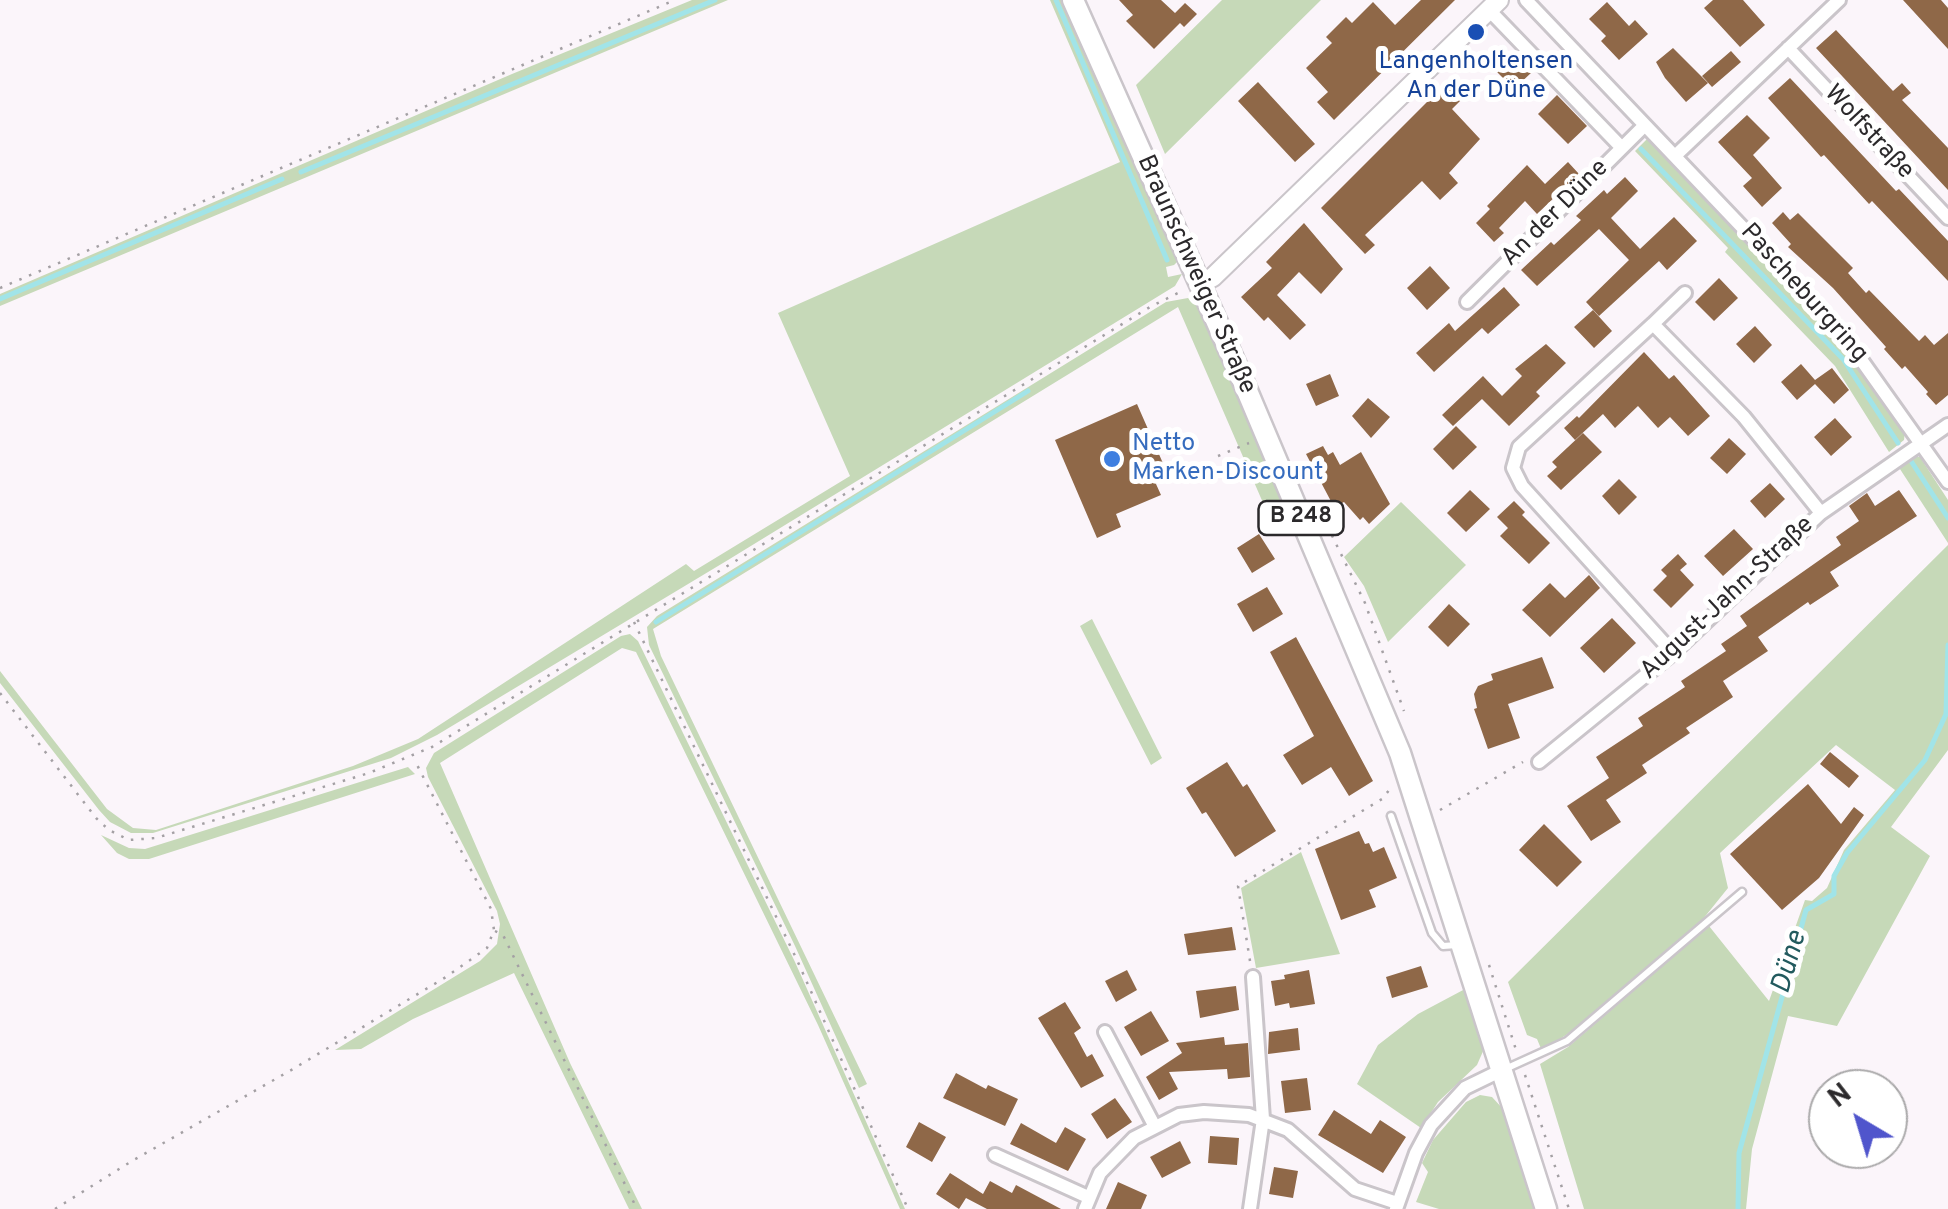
<!DOCTYPE html>
<meta charset="utf-8">
<style>
body{margin:0}
#map{position:relative;width:1948px;height:1209px;overflow:hidden;background:#fbf5fa;font-family:Overpass,sans-serif}
canvas{display:block}
.north{position:absolute;left:1808px;top:1069px;width:100px;height:100px;box-sizing:border-box;background:#fff;border:2px solid #aaa9aa;border-radius:50%;rotate:322deg;font-size:28px;font-weight:700;line-height:40px;text-align:center;color:#2b292b}
.north::after{content:'';display:block;margin:auto;width:35px;height:45px;background:#5055cc;clip-path:polygon(50% 0,100% 100%,50% 72%,0 100%)}
</style>
<div id="map">
<canvas width="1948" height="1209"></canvas>
<div class="north">N</div>
</div>
<script>
const ctx = document.querySelector('canvas').getContext('2d');
ctx.lineJoin = 'round';
function fill(path, color) {
  ctx.fillStyle = color;
  ctx.fill(path, 'evenodd');
}
function toPath(rows) {
  const path = new Path2D();
  for (const r of rows) {
    path.moveTo(r[0], r[1]);
    for (let i = 2; i < r.length; i += 2) path.lineTo(r[i], r[i + 1]);
  }
  return path;
}
function stroke(path, color, width, dash) {
  ctx.strokeStyle = color;
  ctx.lineWidth = width;
  ctx.lineCap = dash ? 'butt' : 'round';
  ctx.setLineDash(dash || []);
  ctx.stroke(path);
}
function drawText(font, color, halo, rows, align = 'center') {
  ctx.font = font + ' Overpass,sans-serif';
  ctx.lineWidth = 10;
  ctx.setLineDash([]);
  ctx.textBaseline = 'middle';
  ctx.strokeStyle = halo;
  ctx.fillStyle = color;
  for (const [text, x, y, turn = 0] of rows) {
    ctx.save();
    ctx.translate(x, y);
    ctx.rotate((+turn || 0) * Math.PI / 180);
    ctx.textAlign = isNaN(turn) ? turn : align;
    if (halo) ctx.strokeText(text, 0, 0);
    ctx.fillText(text, 0, 0);
    ctx.restore();
  }
}
const green = toPath([
 [692,0,728,0,0,306,0,294,512,74],
 [1050,0,1063,0,1179,260,1174,265,1166,267,1168,277,1182,274,1175,286,728,560,437,735,391,758,153,833,131,833,110,822,99,810,0,683,0,671,107,809,133,828,156,830,353,766,418,739,686,564,694,571,850,476,778,313,1120,162],
 [1222,0,1321,0,1165,154,1136,85],
 [1648,138,1847,347,1905,431,1904,440,1889,452,1835,366,1725,252,1728,248,1635,151],
 [1188,298,1199,307,1284,502,1267,512,1178,307,653,629,661,656,867,1084,859,1088,795,946,649,645,647,627,657,616,1166,302],
 [1914,457,1920,457,1948,500,1948,543,1898,466],
 [1401,502,1466,565,1388,642,1364,586,1344,557],
 [1948,545,1948,750,1891,827,1930,856,1837,1026,1788,1016,1752,1149,1746,1209,1584,1209,1540,1064,1568,1047,1709,926,1769,1001,1805,900,1812,901,1827,888,1844,850,1895,790,1836,745,1720,853,1728,888,1703,919,1572,1031,1542,1051,1537,1039,1527,1035,1508,982],
 [1092,619,1162,758,1151,765,1080,626],
 [630,634,638,641,795,962,905,1209,900,1209,818,1025,636,652,622,648,440,763,570,1063,642,1209,629,1209,514,973,413,1019,361,1049,335,1050,480,961,497,944,500,924,497,911,428,777,426,768,434,753,621,636],
 [408,767,415,774,149,859,129,859,117,853,101,835,129,848,145,849],
 [1301,852,1340,954,1256,968,1241,888],
 [1465,989,1484,1049,1477,1065,1438,1102,1421,1128,1357,1084,1378,1045,1418,1014],
 [1480,1095,1492,1097,1504,1110,1537,1209,1439,1209,1416,1202,1428,1172,1422,1163,1433,1140,1466,1102]
]);
const stream = toPath([
 [1056,0,1167,260],
 [1641,149,1843,359,1898,443],
 [301,172,715,0],
 [0,299,282,179],
 [1911,461,1948,518],
 [656,622,1028,391],
 [1738,1209,1739,1153,1806,910,1834,894,1834,876,1847,853,1925,760,1946,714,1948,645]
]);
const building = toPath([
 [1119,0,1161,0,1175,13,1185,3,1197,14,1184,27,1180,23,1154,49,1126,21,1133,15],
 [1421,0,1455,0,1334,120,1317,102,1328,92,1306,68,1332,43,1326,37,1346,17,1352,23,1373,2,1395,25],
 [1713,0,1743,0,1765,25,1740,47,1704,8],
 [1903,0,1941,0,1948,8,1948,49],
 [1607,2,1629,26,1635,20,1648,34,1619,60,1601,41,1606,36,1589,19],
 [1836,30,1893,91,1902,83,1911,93,1902,100,1948,148,1948,190,1816,48],
 [1673,48,1708,83,1686,102,1665,78,1656,62],
 [1731,51,1741,62,1712,87,1702,76],
 [1513,52,1532,72,1514,89,1495,70],
 [1790,78,1896,191,1899,189,1948,241,1948,281,1872,201,1869,204,1824,155,1821,157,1768,98],
 [1258,82,1315,144,1295,162,1238,101],
 [1446,83,1462,99,1452,109,1480,139,1449,173,1458,183,1440,200,1422,181,1365,235,1375,245,1365,254,1321,208],
 [1557,95,1587,126,1568,144,1538,114],
 [1747,115,1770,138,1753,155,1782,188,1762,207,1743,186,1752,178,1718,142],
 [1568,162,1579,174,1537,214,1525,201,1499,228,1504,233,1494,242,1476,223,1490,209,1487,206,1527,165,1545,184],
 [1625,177,1638,191,1611,218,1640,249,1674,217,1697,241,1667,270,1659,261,1599,316,1586,302,1629,260,1599,229,1537,286,1521,270,1551,242,1554,245,1581,220,1576,216,1604,190,1607,194],
 [1783,212,1790,220,1798,213,1853,268,1848,273,1866,293,1869,290,1919,341,1925,335,1934,345,1948,333,1948,395,1936,405,1926,394,1928,392,1905,366,1902,369,1884,349,1886,347,1833,288,1788,247,1791,244,1772,223],
 [1304,223,1343,269,1321,294,1299,272,1277,295,1306,325,1290,340,1268,317,1264,321,1241,297,1272,268,1266,262],
 [1430,266,1450,288,1427,310,1407,288],
 [1719,278,1738,298,1714,321,1695,302],
 [1504,287,1520,305,1488,334,1482,328,1434,372,1416,353,1449,323,1455,331],
 [1593,310,1612,331,1594,348,1574,327],
 [1755,326,1772,345,1754,363,1736,344],
 [1546,344,1566,363,1536,392,1540,396,1509,426,1482,399,1453,426,1442,415,1483,376,1502,396,1522,376,1515,369],
 [1644,352,1669,379,1674,375,1710,416,1688,436,1670,417,1658,428,1638,406,1615,428,1603,414,1575,440,1564,428,1577,416,1579,418],
 [1801,364,1815,380,1832,368,1849,390,1834,404,1815,384,1797,400,1781,382],
 [1330,374,1339,396,1316,406,1306,384],
 [1368,398,1390,417,1371,438,1352,416],
 [1137,404,1169,477,1156,484,1161,495,1116,514,1121,527,1097,538,1055,440],
 [1835,418,1852,437,1831,456,1814,437],
 [1456,426,1477,447,1453,470,1433,449],
 [1583,433,1602,452,1561,490,1547,476,1557,467,1552,462],
 [1729,438,1746,454,1727,474,1710,458],
 [1323,446,1328,455,1333,452,1340,465,1361,452,1390,504,1369,524,1363,517,1360,520,1344,502,1334,507,1306,454],
 [1619,479,1637,497,1619,515,1602,496],
 [1770,483,1785,499,1765,518,1750,501],
 [1470,490,1490,509,1466,532,1447,513],
 [1899,490,1917,516,1830,572,1839,586,1810,605,1808,602,1758,637,1768,651,1723,681,1733,697,1686,728,1690,733,1642,765,1647,773,1606,800,1621,822,1591,841,1567,806,1609,778,1596,757,1643,726,1638,718,1685,687,1681,681,1726,651,1721,644,1747,626,1740,616,1841,545,1836,537,1859,521,1849,506,1867,493,1875,506],
 [1514,501,1525,512,1522,515,1550,543,1529,564,1500,536,1508,528,1497,517],
 [1734,529,1753,549,1723,576,1704,556],
 [1259,534,1275,559,1252,573,1237,548],
 [1678,554,1687,564,1680,570,1694,585,1671,608,1653,590,1667,576,1661,570],
 [1589,575,1600,588,1550,637,1522,610,1550,583,1565,598],
 [1267,587,1283,614,1253,632,1237,604],
 [1449,604,1470,624,1448,647,1428,627],
 [1612,618,1636,643,1604,673,1580,648],
 [1296,637,1373,781,1349,796,1331,767,1302,785,1283,755,1314,736,1270,652],
 [1542,657,1554,688,1508,704,1520,738,1488,749,1474,709,1477,708,1474,694,1478,686,1493,680,1491,674],
 [1830,752,1859,776,1849,788,1820,764],
 [1227,762,1243,787,1247,784,1276,831,1235,857,1206,812,1202,814,1186,788],
 [1808,784,1841,824,1854,807,1864,815,1819,878,1782,910,1730,854],
 [1544,824,1582,862,1557,887,1519,850],
 [1359,831,1365,844,1369,843,1373,852,1384,847,1397,878,1369,890,1376,907,1341,920,1315,849],
 [1232,927,1236,950,1188,955,1184,934],
 [1421,966,1428,987,1392,998,1386,977],
 [1127,970,1137,990,1116,1002,1105,981],
 [1309,970,1315,1004,1290,1008,1289,1003,1275,1006,1271,981,1285,979,1284,975],
 [1236,986,1239,1010,1200,1018,1196,991],
 [1065,1002,1081,1028,1074,1033,1087,1057,1092,1054,1104,1076,1081,1088,1038,1018],
 [1151,1011,1169,1041,1141,1056,1124,1027],
 [1298,1028,1300,1050,1268,1054,1269,1032],
 [1224,1037,1225,1045,1248,1043,1250,1077,1228,1079,1227,1069,1169,1072,1178,1089,1159,1100,1146,1077,1182,1053,1176,1043],
 [956,1073,986,1089,988,1085,1018,1099,1005,1126,943,1098],
 [1307,1078,1311,1110,1285,1113,1281,1081],
 [1115,1098,1132,1122,1107,1139,1091,1114],
 [1334,1110,1371,1134,1380,1120,1406,1137,1383,1173,1318,1135],
 [919,1122,946,1137,932,1162,906,1147],
 [1021,1123,1056,1143,1065,1127,1086,1139,1068,1171,1010,1144],
 [1210,1136,1239,1138,1237,1165,1208,1163],
 [1180,1141,1191,1163,1162,1178,1150,1157],
 [1274,1167,1298,1171,1293,1198,1269,1194],
 [950,1173,983,1194,990,1181,1012,1193,1016,1185,1061,1209,987,1209,966,1198,959,1209,936,1194],
 [1118,1182,1147,1195,1141,1209,1106,1209]
]);
const path = toPath([
 [0,288,675,0],
 [1218,456,1249,443],
 [1318,507,1365,603,1404,711],
 [634,622,797,960,908,1209],
 [0,693,96,818,109,830,129,840,156,838,369,773,432,747,1150,307,1182,291],
 [1440,810,1523,762],
 [495,931,503,935,637,1209],
 [1250,961,1238,886,1382,799,1390,789],
 [1489,965,1517,1053],
 [1525,1075,1569,1209],
 [55,1209,132,1161,293,1069,446,977,487,948,494,930,491,909,414,759]
]);
const lane = toPath([
 [1391,816,1432,933,1443,946,1457,945],
 [1503,1070,1567,1041,1742,892]
]);
const street = toPath([
 [1526,0,1840,330,1948,482],
 [1489,10,1622,148],
 [1788,48,1948,218],
 [1675,156,1839,0],
 [1467,302,1645,125],
 [1653,324,1685,293],
 [1673,653,1522,486,1513,468,1519,447,1653,324,1744,417,1821,513],
 [1539,762,1673,653,1821,513,1948,425],
 [1105,1032,1154,1125],
 [995,1155,1088,1197],
 [1085,1209,1100,1173,1134,1138,1179,1115,1204,1112,1249,1115,1288,1130,1355,1189,1397,1203],
 [1250,1209,1263,1119,1253,977],
 [1396,1209,1416,1153,1431,1125,1465,1088,1502,1070]
]);
const secondary = toPath([
 [1200,284,1213,277,1499,0]
]);
const primary = toPath([
 [1073,0,1240,374,1400,753,1546,1209]
]);
const markers = [
 [1476,32,10,"#1a4fb4"],
 [1112,459,10,"#3f7fe0"]
];
const shields = [
 [1301,518,85]
];
const shieldNames = [
 ["B 248",1301,518]
];
const transitNames = [
 ["Langenholtensen",1476,63],
 ["An der Düne",1476,92]
];
const streetNames = [
 ["Wolfstraße",1868,133,47],
 ["An der Düne",1556,214,-45],
 ["Braunschweiger Straße",1195,275,66],
 ["Pascheburgring",1803,294,48],
 ["August-Jahn-Straße",1728,599,-43]
];
const shopNames = [
 ["Netto",1132,445],
 ["Marken-Discount",1132,474]
];
const waterNames = [
 ["Düne",1791,963,-74]
];
fill(green, '#c6d9b8');
stroke(stream, '#a1e4e8', 5);
fill(building, '#8f6848');
stroke(lane, '#cac5ca', 11);
stroke(street, '#cac5ca', 18);
stroke(secondary, '#cac5ca', 22);
stroke(primary, '#cac5ca', 25);
stroke(path, '#a4a0a4', 2.5, [2.5, 8]);
stroke(lane, '#fff', 6);
stroke(street, '#fff', 12);
stroke(secondary, '#fff', 18);
stroke(primary, '#fff', 20);
for (const [x, y, r, color] of markers) {
  const dot = new Path2D();
  dot.arc(x, y, r, 0, 2 * Math.PI);
  ctx.fillStyle = color;
  ctx.fill(dot);
  stroke(dot, '#fff', 4);
}
for (const [x, y, w] of shields) {
  const box = new Path2D();
  box.roundRect(x - w / 2, y - 17, w, 34, 8);
  ctx.fillStyle = '#fff';
  ctx.fill(box);
  stroke(box, '#2b292b', 2.5);
}
drawText('bold 22px', '#2b292b', null, shieldNames);
drawText('25px', '#164399', '#fff', transitNames);
drawText('25px', '#2b292b', '#fff', streetNames);
drawText('25px', '#366cbe', '#fff', shopNames, 'left');
drawText('italic 28px', '#225a5e', '#fff', waterNames);
</script>
